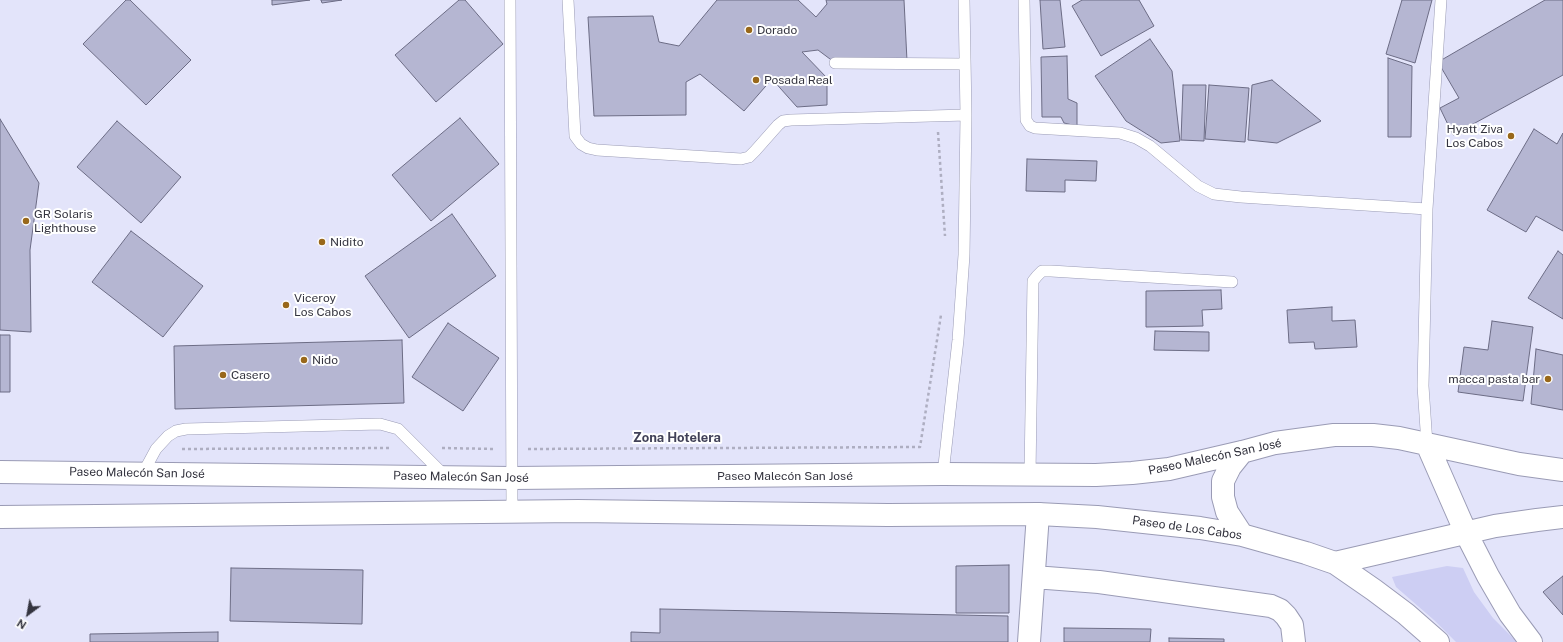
<!DOCTYPE html>
<meta charset="utf-8">
<style>
body{margin:0}
#map{position:relative;width:1563px;height:642px;overflow:hidden;background:#e3e4fa;font-family:"Public Sans",sans-serif}
canvas{display:block}
.north{position:absolute;left:8px;top:594px;width:40px;height:40px;-webkit-text-stroke:3px #fff;paint-order:stroke;rotate:212deg;font-size:11px;font-weight:700;line-height:16px;text-align:center;color:#34343f}
.north::after{content:'';display:block;margin:auto;width:14px;height:18px;background:#34343f;clip-path:polygon(50% 0,100% 100%,50% 72%,0 100%)}
</style>
<div id="map">
<canvas width="1563" height="642"></canvas>
<div class="north">N</div>
</div>
<script>
const ctx = document.querySelector('canvas').getContext('2d');
ctx.lineJoin = 'round';
function fill(path, color) {
  ctx.fillStyle = color;
  ctx.fill(path, 'evenodd');
}
function toPath(rows) {
  const path = new Path2D();
  for (const r of rows) {
    path.moveTo(r[0], r[1]);
    for (let i = 2; i < r.length; i += 2) path.lineTo(r[i], r[i + 1]);
  }
  return path;
}
function stroke(path, color, width, dash) {
  ctx.strokeStyle = color;
  ctx.lineWidth = width;
  ctx.lineCap = dash ? 'butt' : 'round';
  ctx.setLineDash(dash || []);
  ctx.stroke(path);
}
function drawText(font, color, halo, rows, align = 'center') {
  ctx.font = font + ' "Public Sans",sans-serif';
  ctx.lineWidth = 4;
  ctx.setLineDash([]);
  ctx.textBaseline = 'middle';
  ctx.strokeStyle = halo;
  ctx.fillStyle = color;
  for (const [text, x, y, turn = 0] of rows) {
    ctx.save();
    ctx.translate(x, y);
    ctx.rotate((+turn || 0) * Math.PI / 180);
    ctx.textAlign = isNaN(turn) ? turn : align;
    if (halo) ctx.strokeText(text, 0, 0);
    ctx.fillText(text, 0, 0);
    ctx.restore();
  }
}
const green = toPath([
 [1447,566,1463,568,1474,592,1493,618,1517,642,1456,642,1434,620,1396,587,1392,577]
]);
const building = toPath([
 [126,0,130,0,191,60,146,105,83,44,126,0],
 [272,0,310,0,272,5,272,0],
 [321,0,342,0,322,3,321,0],
 [459,0,465,0,503,44,436,102,395,55,459,0],
 [717,0,798,0,816,17,827,4,826,0,904,0,907,61,834,62,818,50,802,52,827,78,827,105,797,107,772,79,744,111,700,74,686,82,686,115,594,116,588,17,653,16,659,42,679,46,717,0],
 [1040,0,1060,0,1065,47,1043,49,1040,0],
 [1082,0,1139,0,1154,26,1101,56,1072,6,1082,0],
 [1402,0,1432,0,1415,63,1386,54,1402,0],
 [1545,0,1563,0,1563,75,1453,135,1440,108,1459,98,1438,62,1545,0],
 [1150,39,1172,71,1180,141,1161,143,1126,121,1095,76,1150,39],
 [1067,56,1068,99,1077,103,1077,126,1064,123,1061,117,1042,117,1041,57,1067,56],
 [1388,58,1412,66,1411,137,1388,137,1388,58],
 [1272,80,1321,121,1277,143,1248,140,1252,85,1272,80],
 [1183,85,1206,85,1204,141,1181,140,1183,85],
 [1209,85,1249,88,1245,142,1205,139,1209,85],
 [460,118,499,164,431,221,392,175,460,118],
 [0,119,39,183,30,250,31,332,0,330,0,119],
 [117,121,181,177,141,223,77,167,117,121],
 [1534,129,1557,144,1563,133,1563,231,1536,216,1526,232,1487,210,1534,129],
 [1027,159,1097,161,1096,181,1065,180,1065,192,1026,191,1027,159],
 [452,214,496,276,409,338,365,276,452,214],
 [131,231,203,286,163,337,92,282,131,231],
 [1558,251,1563,255,1563,319,1528,298,1558,251],
 [1221,290,1222,309,1202,310,1203,326,1146,327,1146,291,1221,290],
 [1332,307,1332,321,1355,320,1357,347,1315,349,1314,342,1289,343,1287,310,1332,307],
 [1492,321,1533,327,1523,401,1458,392,1464,347,1488,350,1492,321],
 [448,323,499,358,463,411,412,377,448,323],
 [1155,331,1209,332,1209,351,1154,350,1155,331],
 [0,335,10,335,10,392,0,392,0,335],
 [402,340,404,403,175,409,174,346,402,340],
 [1536,349,1563,355,1563,410,1531,404,1536,349],
 [1009,565,1009,613,956,613,956,566,1009,565],
 [231,568,363,570,362,624,230,621,231,568],
 [1563,576,1563,615,1543,592,1563,576],
 [660,609,1008,616,1008,642,631,642,631,632,660,633,660,609],
 [1064,628,1151,629,1150,642,1064,642,1064,628],
 [218,632,218,642,90,642,90,634,218,632],
 [1169,638,1224,639,1224,642,1169,642,1169,638]
]);
const path = toPath([
 [938,132,945,236],
 [442,448,495,449],
 [182,449,391,448],
 [528,449,920,447,941,315]
]);
const lane = toPath([
 [510,0,512,511],
 [568,0,575,136,581,144,588,148,597,150,741,159,749,157,755,151,778,125,783,121,791,120,966,115],
 [1024,0,1026,120,1030,126,1035,128,1120,133,1136,138,1150,146,1198,186,1214,194,1241,197,1427,209],
 [835,63,965,64],
 [1427,444,1423,386,1427,209,1441,0],
 [143,473,156,449,168,436,176,431,186,429,380,424,398,429,445,476],
 [943,474,958,340,964,255,966,115,964,0],
 [1030,474,1033,281,1037,276,1042,271,1051,271,1232,282]
]);
const street = toPath([
 [1034,577,1099,582,1271,606,1280,610,1286,616,1292,625,1294,642],
 [1029,642,1038,514]
]);
const secondary = toPath([
 [1427,444,1466,533,1488,576,1510,614,1531,642],
 [0,472,512,478,943,474,1096,475,1132,473,1169,469,1242,452,1275,443,1334,435,1373,435,1399,438,1519,464,1563,470],
 [0,517,578,511,888,515,1038,514,1097,517,1200,528,1242,535,1306,553,1335,563,1374,590,1406,614,1438,642],
 [1242,535,1227,512,1223,497,1223,481,1230,467,1242,452],
 [1335,563,1495,526,1537,520,1563,517]
]);
const markers = [
 [749,30,4,"#99681a"],
 [756,80,4,"#99681a"],
 [1511,136,4,"#99681a"],
 [26,221,4,"#99681a"],
 [322,242,4,"#99681a"],
 [286,305,4,"#99681a"],
 [304,360,4,"#99681a"],
 [223,375,4,"#99681a"],
 [1548,379,4,"#99681a"]
];
const poiNames = [
 ["Dorado",757,30],
 ["Posada Real",764,80],
 ["Hyatt Ziva",1503,129,"right"],
 ["Los Cabos",1503,143,"right"],
 ["GR Solaris",34,214],
 ["Lighthouse",34,228],
 ["Nidito",330,242],
 ["Viceroy",294,298],
 ["Los Cabos",294,312],
 ["Nido",312,360],
 ["Casero",231,375],
 ["macca pasta bar",1540,379,"right"]
];
const streetNames = [
 ["Paseo Malecón San José",1215,457,-12],
 ["Paseo Malecón San José",137,473,1],
 ["Paseo Malecón San José",785,476],
 ["Paseo Malecón San José",461,477,1],
 ["Paseo de Los Cabos",1187,528,8]
];
const neighbourhoodNames = [
 ["Zona Hotelera",677,438]
];
fill(green, '#cdcef3');
fill(building, '#b5b6d2');
stroke(building, '#6c6c85', 1);
stroke(lane, '#9a9bb5', 12);
stroke(street, '#9a9bb5', 24);
stroke(secondary, '#9a9bb5', 24);
stroke(path, '#aeaec1', 2.5, [3, 3]);
stroke(lane, '#fff', 11);
stroke(street, '#fff', 22);
stroke(secondary, '#fff', 22);
for (const [x, y, r, color] of markers) {
  const dot = new Path2D();
  dot.arc(x, y, r, 0, 2 * Math.PI);
  ctx.fillStyle = color;
  ctx.fill(dot);
  stroke(dot, '#fff', 1.5);
}
drawText('12px', '#34343f', '#fff', poiNames, 'left');
drawText('12px', '#34343f', '#fff', streetNames);
drawText('bold 13px', '#414158', '#fff', neighbourhoodNames);
</script>
